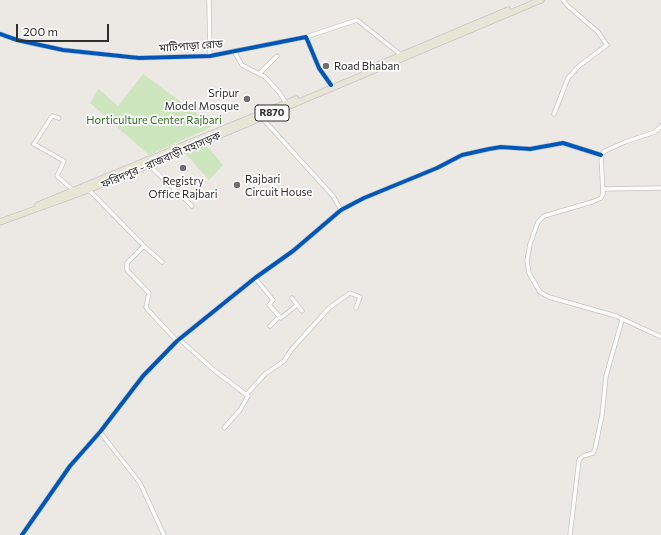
<!DOCTYPE html>
<meta charset="utf-8">
<style>
body{margin:0}
#map{position:relative;width:661px;height:535px;overflow:hidden;background:#ece8e4;font-family:Commissioner,sans-serif}
canvas{display:block}
.scale{position:absolute;left:16px;top:24px;width:93px;height:18px;box-sizing:border-box;border:2px solid #2e2e2e;border-top:0;padding-left:5px;font-size:12px;line-height:14px;white-space:nowrap;color:#2e2e2e;-webkit-text-stroke:3px #fff;paint-order:stroke}
</style>
<div id="map">
<canvas width="661" height="535"></canvas>
<div class="scale">200 m</div>
</div>
<script>
const ctx = document.querySelector('canvas').getContext('2d');
ctx.lineJoin = 'round';
function fill(path, color) {
  ctx.fillStyle = color;
  ctx.fill(path, 'evenodd');
}
function toPath(rows) {
  const path = new Path2D();
  for (const r of rows) {
    path.moveTo(r[0], r[1]);
    for (let i = 2; i < r.length; i += 2) path.lineTo(r[i], r[i + 1]);
  }
  return path;
}
function stroke(path, color, width, dash) {
  ctx.strokeStyle = color;
  ctx.lineWidth = width;
  ctx.lineCap = dash ? 'butt' : 'round';
  ctx.setLineDash(dash || []);
  ctx.stroke(path);
}
function drawText(font, color, halo, rows, align = 'center') {
  ctx.font = font + ' Commissioner,"Noto Sans Bengali",sans-serif';
  ctx.lineWidth = 3.5;
  ctx.setLineDash([]);
  ctx.textBaseline = 'middle';
  ctx.strokeStyle = halo;
  ctx.fillStyle = color;
  for (const [text, x, y, turn = 0] of rows) {
    ctx.save();
    ctx.translate(x, y);
    ctx.rotate((+turn || 0) * Math.PI / 180);
    ctx.textAlign = isNaN(turn) ? turn : align;
    if (halo) ctx.strokeText(text, 0, 0);
    ctx.fillText(text, 0, 0);
    ctx.restore();
  }
}
const green = toPath([
 [143,74,214,126,149,155,90,103,99,89,118,106],
 [206,145,223,165,209,180,185,153]
]);
const street = toPath([
 [209,0,210,56],
 [0,34,17,40,63,50,139,58,210,56,306,37,319,68,331,85],
 [306,37,357,20,401,55],
 [234,51,242,65,265,77,279,92,286,103],
 [260,73,277,56],
 [554,114,568,78,579,66,607,45,598,32,568,6,563,0],
 [59,118,52,116,34,144,64,161,57,176,74,191],
 [262,118,333,196,341,210],
 [601,155,603,194,601,198,592,202,544,216,538,222,530,244,527,261,529,273,540,292,549,297,616,316,661,337],
 [601,155,605,151,625,142,655,132,661,126],
 [149,165,192,206],
 [88,189,144,246,127,263,127,270,149,293,146,307,148,310,177,341],
 [604,189,661,188],
 [144,246,162,262],
 [255,278,273,300,269,305,281,318,297,305],
 [292,298,302,311],
 [270,326,279,317],
 [179,339,214,370,248,396,240,410,224,428],
 [247,394,265,374,284,361,292,349,329,308,350,293,360,297,356,308],
 [100,432,140,483,164,535],
 [22,535,70,466,100,432,143,376,177,341,255,278,293,251,341,210,364,198,437,168,462,155,489,149,501,147,530,149,563,143,601,155],
 [570,535,579,460,583,456,593,453,595,449,602,415,606,376,622,320]
]);
const primary = toPath([
 [371,68,508,10],
 [38,205,296,99],
 [0,222,88,190,149,165,541,0]
]);
const cycleway = toPath([
 [0,34,17,40,63,50,139,58,210,56,306,37,319,68,331,85],
 [22,535,70,466,100,432,143,376,177,341,255,278,293,251,341,210,364,198,437,168,462,155,489,149,501,147,530,149,563,143,601,155]
]);
const markers = [
 [326,66,4,"#706f6e"],
 [247,99,4,"#706f6e"],
 [183,168,4,"#706f6e"],
 [237,185,4,"#706f6e"]
];
const shields = [
 [272,113,34]
];
const shieldNames = [
 ["R870",272,113]
];
const streetNames = [
 ["মাটিপাড়া রোড",191,46,-4],
 ["ফরিদপুর - রাজবাড়ী মহাসড়ক",161,160,-23]
];
const poiNames = [
 ["Road Bhaban",334,66],
 ["Sripur",239,93,"right"],
 ["Model Mosque",239,106,"right"],
 ["Rajbari",245,179],
 ["Circuit House",245,192],
 ["Registry",183,181,"center"],
 ["Office Rajbari",183,194,"center"]
];
const parkNames = [
 ["Horticulture Center Rajbari",154,120]
];
fill(green, '#cee6be');
stroke(street, '#c5c4c5', 5);
stroke(primary, '#c6c5c4', 7);
stroke(street, '#fcfcfb', 3.5);
stroke(primary, '#e8e4d6', 5.5);
stroke(cycleway, '#0057b8', 4);
for (const [x, y, r, color] of markers) {
  const dot = new Path2D();
  dot.arc(x, y, r, 0, 2 * Math.PI);
  ctx.fillStyle = color;
  ctx.fill(dot);
  stroke(dot, '#fff', 1.5);
}
for (const [x, y, w] of shields) {
  const box = new Path2D();
  box.roundRect(x - w / 2, y - 8, w, 16, 3);
  ctx.fillStyle = '#fff';
  ctx.fill(box);
  stroke(box, '#2e2e2e', 1);
}
drawText('bold 10px', '#2e2e2e', null, shieldNames);
drawText('11px', '#2e2e2e', '#fff', streetNames);
drawText('11px', '#2e2e2e', '#fff', poiNames, 'left');
drawText('11px', '#2c6e1b', '#fff', parkNames);
</script>
